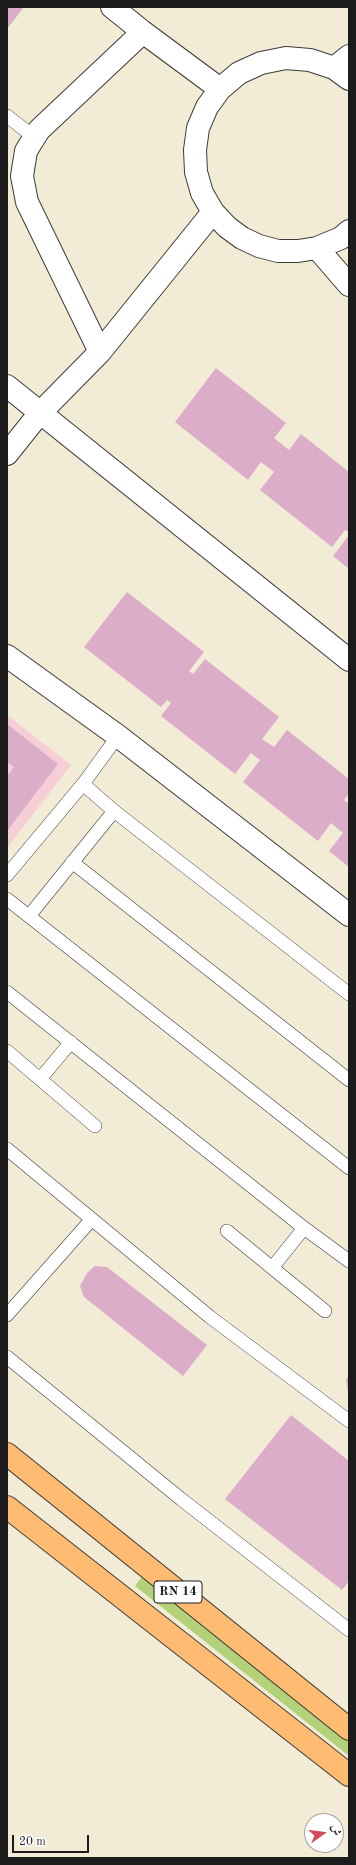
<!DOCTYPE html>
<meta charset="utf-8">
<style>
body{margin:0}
#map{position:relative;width:356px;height:1865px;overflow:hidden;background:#f2ebd5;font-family:"Old Standard TT",Amiri,serif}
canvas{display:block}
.frame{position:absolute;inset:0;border:8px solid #1c1c1c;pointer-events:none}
.north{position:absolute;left:304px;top:1813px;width:40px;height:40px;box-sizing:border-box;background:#fff;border:1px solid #a4a4a4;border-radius:50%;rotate:76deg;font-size:11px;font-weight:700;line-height:16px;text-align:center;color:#1c1c1c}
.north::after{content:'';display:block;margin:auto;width:14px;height:18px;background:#d1495b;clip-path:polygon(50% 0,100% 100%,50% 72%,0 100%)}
.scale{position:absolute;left:12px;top:1835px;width:77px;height:18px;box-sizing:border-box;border:2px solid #1c1c1c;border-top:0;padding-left:5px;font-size:12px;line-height:14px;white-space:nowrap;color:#1c1c1c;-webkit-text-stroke:3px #fff;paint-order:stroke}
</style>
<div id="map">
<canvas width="356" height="1865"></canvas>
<div class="frame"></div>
<div class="north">ش</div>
<div class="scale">20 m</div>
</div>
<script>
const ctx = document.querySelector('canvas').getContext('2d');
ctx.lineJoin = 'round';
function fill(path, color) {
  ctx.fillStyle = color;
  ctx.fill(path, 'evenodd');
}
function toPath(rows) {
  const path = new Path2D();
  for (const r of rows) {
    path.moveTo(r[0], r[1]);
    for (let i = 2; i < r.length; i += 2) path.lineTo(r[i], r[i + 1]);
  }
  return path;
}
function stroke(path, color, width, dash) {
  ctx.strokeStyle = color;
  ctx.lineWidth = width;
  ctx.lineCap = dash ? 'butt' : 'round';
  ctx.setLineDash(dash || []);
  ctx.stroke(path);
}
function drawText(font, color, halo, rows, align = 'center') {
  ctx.font = font + ' "Old Standard TT",serif';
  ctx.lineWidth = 3.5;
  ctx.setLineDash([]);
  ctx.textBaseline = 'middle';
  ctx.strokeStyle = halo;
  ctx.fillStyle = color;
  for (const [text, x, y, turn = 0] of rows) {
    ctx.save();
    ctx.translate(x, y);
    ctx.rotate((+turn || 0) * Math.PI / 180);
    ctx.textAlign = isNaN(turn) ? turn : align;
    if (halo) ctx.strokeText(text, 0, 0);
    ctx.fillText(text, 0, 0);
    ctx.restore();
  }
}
const built = toPath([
 [7,715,71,765,7,848]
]);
const green = toPath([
 [145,1572,349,1734,349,1756,135,1586]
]);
const building = toPath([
 [7,7,24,7,7,29],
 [216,368,286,423,274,438,289,450,301,434,349,472,349,532,345,530,332,547,260,490,274,472,261,462,248,480,175,422],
 [349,535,349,569,333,556],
 [127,592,204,652,189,671,193,674,205,659,279,717,262,739,274,747,287,730,349,779,349,793,344,800,349,804,349,867,329,851,343,833,331,823,318,841,243,782,260,760,251,753,235,774,161,716,171,703,167,700,161,707,84,647],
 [7,724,58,764,7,831,7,776,14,767,7,762],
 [95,1266,107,1267,207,1345,183,1376,84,1297,80,1286,87,1273],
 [349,1375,349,1399,346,1380],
 [291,1415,349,1461,349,1581,342,1590,225,1499]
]);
const lane = toPath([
 [7,116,34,137],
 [83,784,114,811,349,994],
 [72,862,349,1080],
 [7,875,83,784,118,736],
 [7,899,349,1168],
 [29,916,114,811],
 [7,992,304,1228,349,1261],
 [7,1051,95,1126],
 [40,1079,71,1042],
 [7,1149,210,1317,349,1421],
 [227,1231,325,1311],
 [272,1268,304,1228],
 [7,1315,92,1219],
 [7,1357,181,1499,349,1630]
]);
const street = toPath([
 [112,7,143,32,220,89],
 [334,68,349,56],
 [349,79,334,68,310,60,286,58,261,63,239,73,220,89,207,107,198,128,195,150,196,172,202,193,213,212,227,227,242,238,259,246,278,251,298,251,317,248,341,238,349,231],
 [317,248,349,285],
 [100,352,27,202,22,176,26,151,39,130,143,32],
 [7,386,349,660],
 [7,454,39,414,100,352,213,212],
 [7,656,118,736,349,915]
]);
const highway = toPath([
 [7,1454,349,1729],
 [7,1507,349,1775]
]);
const shields = [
 [178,1592,48]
];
const shieldNames = [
 ["RN 14",178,1592]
];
fill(built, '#f6cfd6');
fill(green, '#b2d178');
fill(building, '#dcadc9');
stroke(lane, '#3c3b38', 14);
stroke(street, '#3c3b38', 24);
stroke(highway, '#3c3b38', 24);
stroke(lane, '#fff', 13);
stroke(street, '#fff', 22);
stroke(highway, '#ffbb71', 22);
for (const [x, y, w] of shields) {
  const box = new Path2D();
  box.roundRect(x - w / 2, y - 11, w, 22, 3);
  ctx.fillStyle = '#fff';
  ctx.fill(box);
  stroke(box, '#1c1c1c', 1);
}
drawText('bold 13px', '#1c1c1c', null, shieldNames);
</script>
